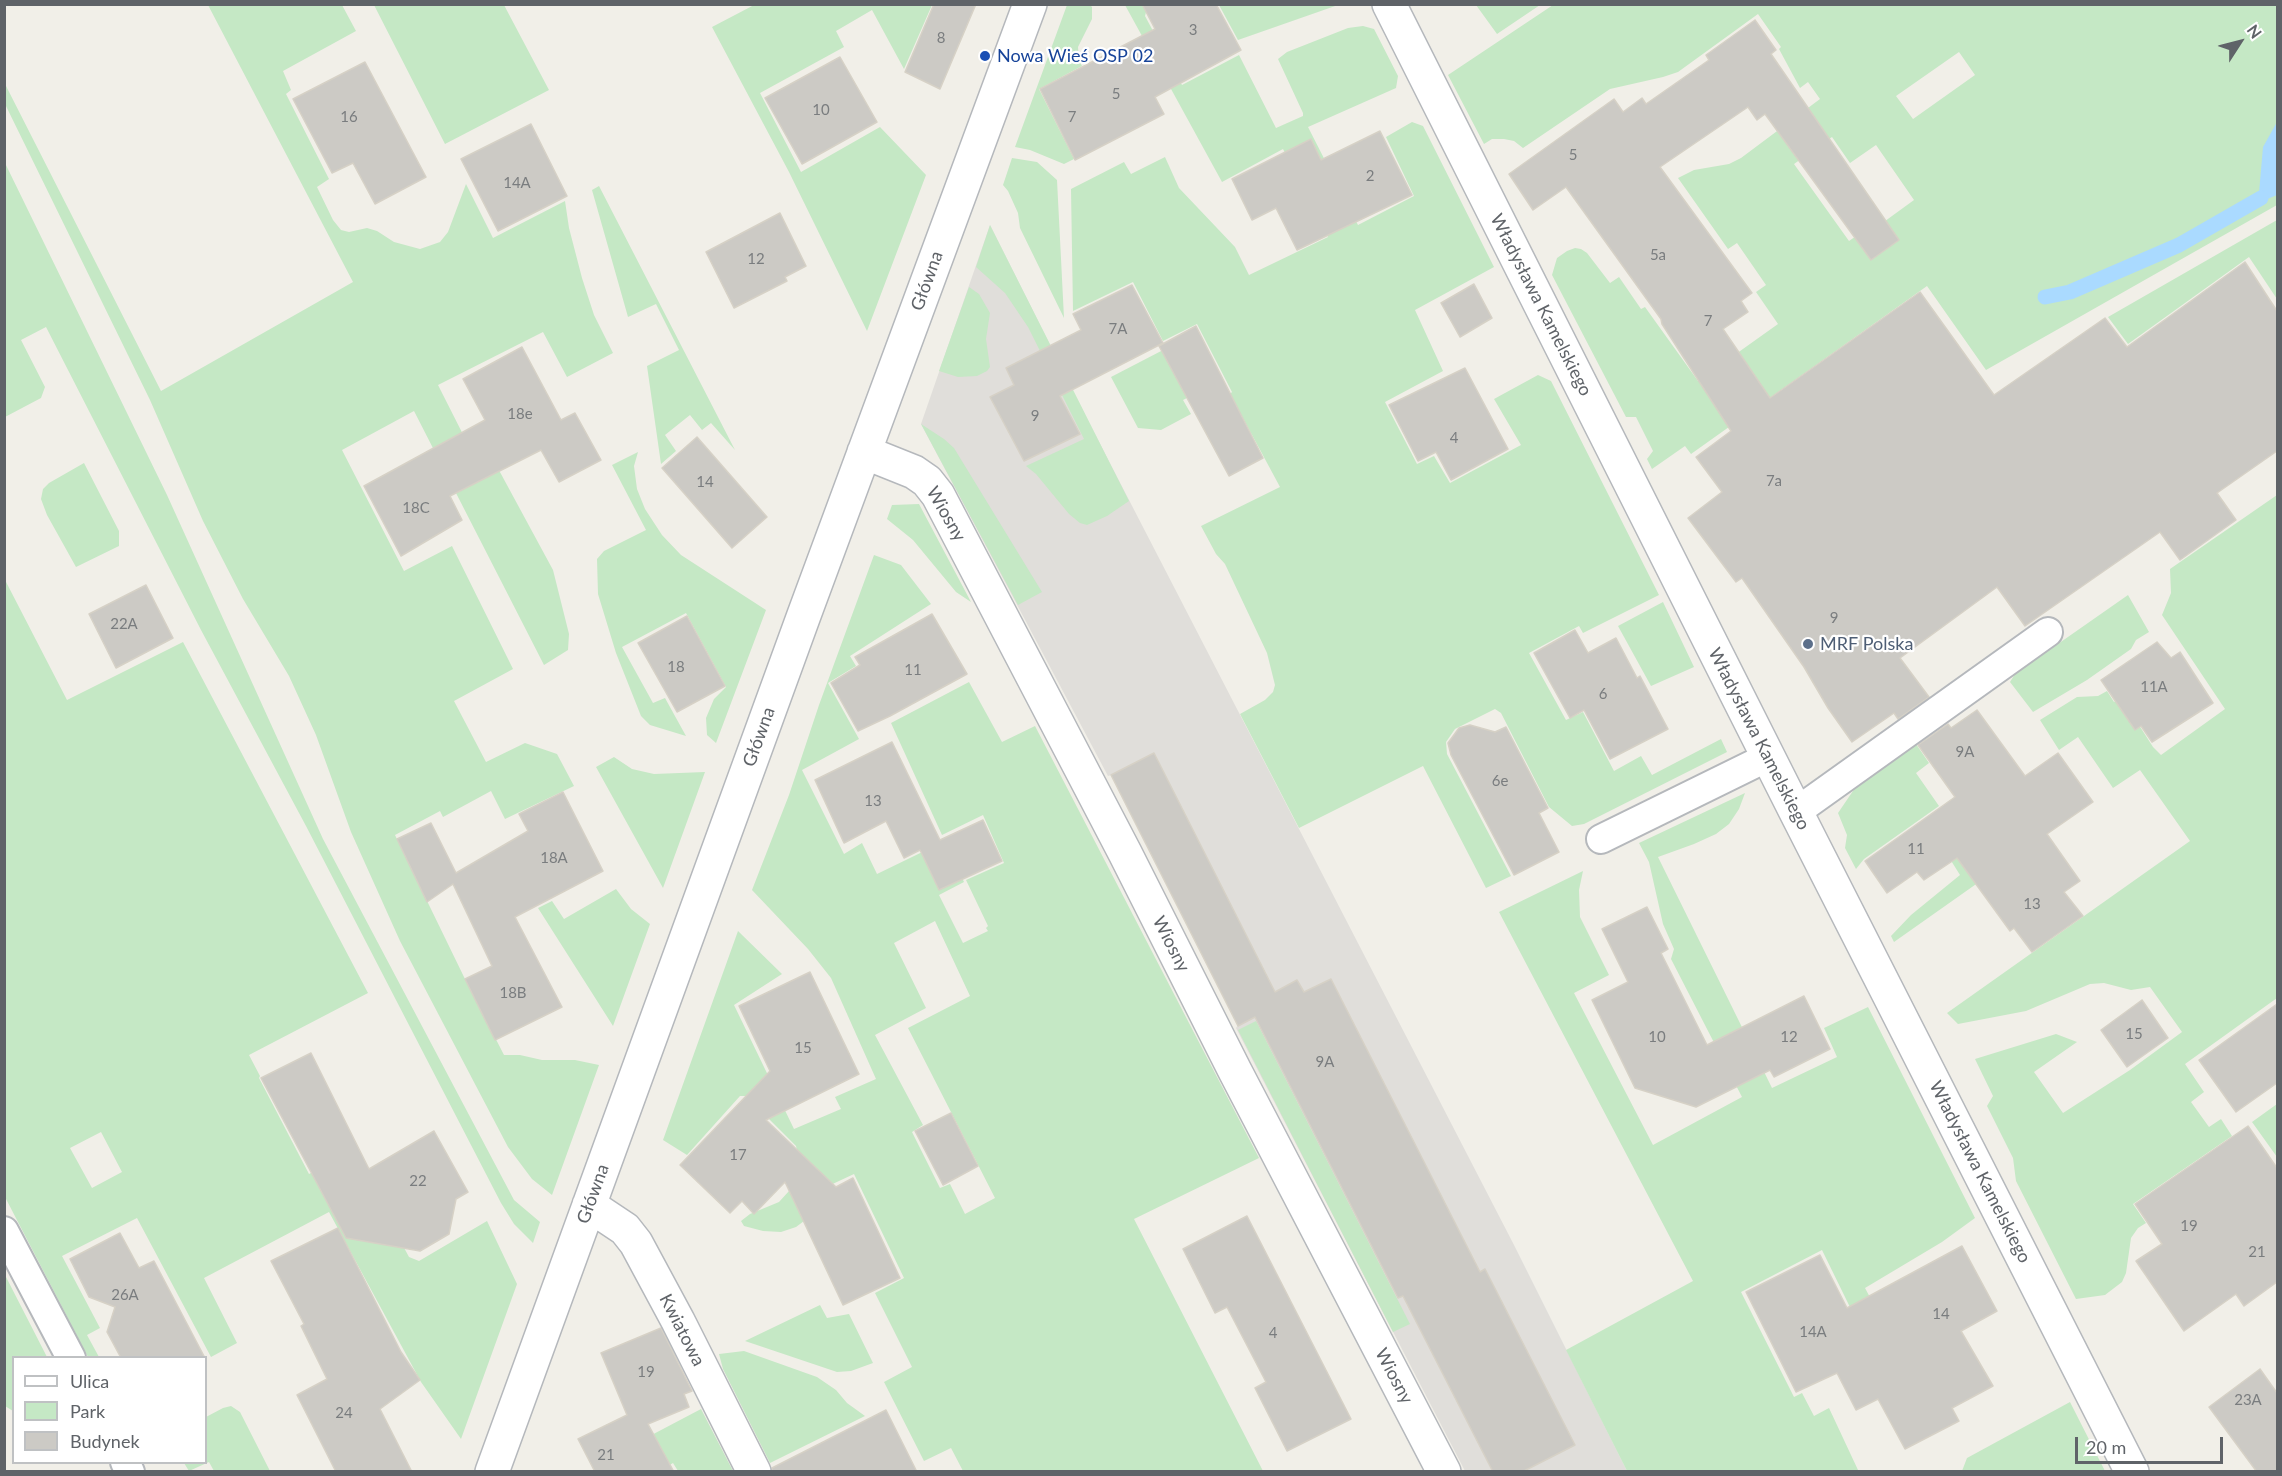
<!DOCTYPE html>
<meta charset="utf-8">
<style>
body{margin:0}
#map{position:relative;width:2282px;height:1476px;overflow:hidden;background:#f1efe8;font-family:Lato,sans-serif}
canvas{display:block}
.frame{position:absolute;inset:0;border:6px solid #5f6368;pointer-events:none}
.legend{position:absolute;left:12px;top:1356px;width:195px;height:108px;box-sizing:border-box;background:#fff;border:2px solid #bfc1c3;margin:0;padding:8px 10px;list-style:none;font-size:18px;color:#5f6368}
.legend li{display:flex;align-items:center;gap:12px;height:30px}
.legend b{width:30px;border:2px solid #bfc1c3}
.north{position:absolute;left:2210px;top:12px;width:60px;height:60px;-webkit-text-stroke:4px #fff;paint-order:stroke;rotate:54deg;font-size:16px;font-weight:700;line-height:24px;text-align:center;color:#5f6368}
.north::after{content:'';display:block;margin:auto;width:21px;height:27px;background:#5f6368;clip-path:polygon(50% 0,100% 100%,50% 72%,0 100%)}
.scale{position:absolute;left:2075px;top:1437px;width:148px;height:27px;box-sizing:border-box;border:3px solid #5f6368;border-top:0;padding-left:8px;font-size:18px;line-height:21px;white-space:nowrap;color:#5f6368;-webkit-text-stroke:4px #fff;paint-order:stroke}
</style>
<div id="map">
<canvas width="2282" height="1476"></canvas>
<div class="frame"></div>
<ul class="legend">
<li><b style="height:8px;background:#fff"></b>Ulica</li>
<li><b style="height:16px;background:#c5e8c5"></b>Park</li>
<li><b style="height:16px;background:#cccac5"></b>Budynek</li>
</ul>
<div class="north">N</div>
<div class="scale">20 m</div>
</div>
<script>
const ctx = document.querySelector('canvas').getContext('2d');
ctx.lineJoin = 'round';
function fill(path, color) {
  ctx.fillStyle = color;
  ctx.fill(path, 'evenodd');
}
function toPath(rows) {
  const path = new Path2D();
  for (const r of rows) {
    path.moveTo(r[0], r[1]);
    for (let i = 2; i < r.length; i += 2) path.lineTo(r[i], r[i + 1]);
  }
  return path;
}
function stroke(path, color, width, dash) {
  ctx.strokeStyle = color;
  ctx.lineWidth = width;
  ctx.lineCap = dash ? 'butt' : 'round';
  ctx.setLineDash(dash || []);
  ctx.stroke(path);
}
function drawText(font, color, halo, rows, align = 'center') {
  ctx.font = font + ' Lato,sans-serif';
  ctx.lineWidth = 4.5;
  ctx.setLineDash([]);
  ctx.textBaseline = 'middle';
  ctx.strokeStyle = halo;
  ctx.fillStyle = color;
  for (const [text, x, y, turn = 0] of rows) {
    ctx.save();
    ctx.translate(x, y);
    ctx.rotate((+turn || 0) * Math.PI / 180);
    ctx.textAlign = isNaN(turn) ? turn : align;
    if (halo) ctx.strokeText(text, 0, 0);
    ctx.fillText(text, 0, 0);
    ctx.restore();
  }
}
const industrial = toPath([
 [990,225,1083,411,1514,1245,1627,1471,1465,1471,1236,1028,1238,1025,1111,775,1108,776,921,424]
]);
const green = toPath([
 [756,4,932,5,904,69,872,10,836,31,844,47,760,93,801,172,880,127,926,175,867,331,789,172,712,27],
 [208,5,342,5,356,31,283,71,291,90,286,94,329,179,317,187,333,220,341,230,349,232,367,228,377,231,394,242,420,249,440,242,448,232,466,184,493,238,565,201,569,228,582,278,594,315,613,353,567,377,543,332,438,385,480,468,494,461,553,570,569,634,568,650,544,665,414,411,342,450,404,571,452,546,513,669,454,701,486,762,525,743,557,754,574,786,505,819,491,791,443,817,440,811,395,835,464,977,504,1055,520,1055,542,1060,575,1060,599,1065,552,1195,532,1179,508,1147,400,941,351,832,316,735,289,676,243,599,203,521,150,400,5,104,4,82,161,391,353,282],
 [374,5,504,5,549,90,445,144],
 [1067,5,1090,5,1092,7,1092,19,1078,47,1079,60,1082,66,1039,89,1074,159,1064,164,1030,150,1015,147],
 [1125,5,1148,5,1145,16,1182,85,1239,55,1276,128,1303,116,1303,113,1278,59,1287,52,1348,28,1363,26,1374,29,1398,76,1396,88,1308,127,1358,225,1414,196,1386,137,1412,122,1423,126,1494,267,1415,310,1443,371,1385,402,1417,464,1434,456,1450,483,1521,445,1494,399,1538,375,1551,381,1659,595,1583,633,1579,626,1529,653,1566,720,1583,712,1614,771,1641,756,1652,775,1721,739,1727,752,1584,824,1572,826,1549,807,1501,713,1495,709,1455,729,1446,742,1447,754,1511,876,1486,888,1423,766,1299,828,1240,714,1265,700,1273,692,1275,685,1267,653,1225,564,1216,554,1201,526,1280,487,1230,394,1232,392,1197,324,1163,341,1133,282,1073,311,1071,189,1124,162,1131,174,1165,157,1179,188,1235,247,1249,275,1328,237,1283,149,1222,182],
 [1219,5,1338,5,1238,40],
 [1476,5,1540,5,1497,34],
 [1553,5,2277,5,2277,205,1986,370,1927,286,1691,454,1685,446,1652,469,1647,459,1653,451,1636,417,1626,417,1552,275,1557,258,1567,251,1575,248,1581,249,1587,253,1610,283,1619,277,1641,309,1645,307,1698,381,1778,324,1756,292,1766,285,1737,243,1728,249,1678,178,1694,170,1729,164,1741,158,1820,99,1808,82,1800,88,1779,49,1781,47,1758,14,1678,72,1663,77,1610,89,1523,148,1514,141,1504,139,1492,139,1484,144,1448,75],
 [1959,52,1975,75,1913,119,1896,96],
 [1832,137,1850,163,1876,145,1914,200,1881,224,1879,220,1849,241,1794,164],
 [1012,158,1037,162,1057,180,1064,318,1020,228,1018,213,1008,191,1003,185],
 [5,163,167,495,323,839,514,1200,540,1222,533,1243,514,1224,501,1203,306,826,201,630,46,327,21,340,45,387,41,398,5,417],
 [599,186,735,450,711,423,702,430,690,415,665,435,676,451,661,464,647,366,679,350,656,304,628,317,592,190],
 [2277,220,2277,299,2249,257,2128,344,2108,317],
 [990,225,1129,501,1107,516,1087,525,1080,523,1069,514,1036,474,1026,466,1084,439,1028,327,1005,293,976,267],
 [969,287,979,294,990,313,986,339,990,367,987,371,977,376,958,377,939,371],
 [1165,349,1189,397,1183,400,1191,414,1161,430,1138,428,1111,377],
 [921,424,944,439,954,448,1042,592,1018,605],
 [638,452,634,466,637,489,645,509,662,535,681,555,766,610,716,743,707,735,706,718,714,699,726,687,686,613,622,647,653,703,665,698,686,736,650,725,641,716,616,653,598,594,597,559,604,551,646,530,612,465],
 [84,463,119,531,119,546,76,567,47,515,41,499,43,489,49,483],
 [2277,495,2277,998,2185,1064,2204,1092,2191,1102,2209,1127,2221,1119,2232,1136,2133,1204,2146,1223,2138,1228,2131,1238,2126,1273,2122,1282,2105,1295,2076,1299,2016,1181,2013,1158,1987,1106,1993,1096,1975,1059,2056,1034,2077,1042,2034,1072,2063,1113,2130,1070,2182,1032,2150,987,2131,990,2104,983,2090,984,2026,1011,1958,1024,1947,1013,2190,841,2140,770,2113,788,2078,737,2059,750,2040,720,2077,697,2098,696,2107,691,2114,702,2121,697,2153,747,2161,755,2225,709,2162,615,2171,593,2170,569],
 [919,504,971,602,956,592,913,540,887,519,892,505],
 [874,555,901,565,931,604,850,656,856,666,828,683,859,739,802,770,844,854,862,843,877,874,945,841,964,882,939,895,963,943,988,931,986,928,988,926,966,880,1004,863,983,815,942,835,891,723,969,682,1002,742,1035,726,1259,1158,1134,1219,1263,1471,963,1471,951,1448,924,1461,884,1382,912,1367,875,1293,904,1278,854,1174,824,1188,804,1221,796,1227,781,1232,763,1231,744,1226,741,1221,750,1214,779,1202,789,1191,789,1182,797,1151,796,1146,746,1096,740,1096,687,1155,663,1140,738,931,782,974,734,1005,794,1129,841,1109,835,1097,876,1079,831,978,808,949,752,890,789,795,819,705],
 [935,921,970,996,908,1028,995,1198,965,1214,950,1184,940,1188,912,1132,923,1125,875,1035,926,1008,894,943],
 [4,578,67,700,183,642,368,993,249,1055,260,1076,259,1078,309,1174,352,1151,409,1257,419,1261,487,1221,517,1284,461,1439,421,1382,329,1212,204,1278,237,1343,211,1357,137,1218,62,1256,100,1328,87,1335,99,1357,88,1357,5,1197],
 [101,1132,122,1172,92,1188,70,1148],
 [2128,595,2149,632,2136,640,2131,649,2087,680,2033,712,2010,682,2015,674],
 [1663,602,1694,667,1651,686,1618,626],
 [1916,744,1929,763,1916,773,1939,806,1864,859,1856,869,1845,848,1847,835,1838,813,1855,788],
 [614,757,632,769,654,774,705,772,663,888,596,767],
 [1745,793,1739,809,1729,824,1716,834,1694,844,1658,857,1772,1088,1837,1057,1824,1028,1868,1007,1975,1218,1942,1242,1865,1288,1913,1378,1890,1389,1822,1250,1741,1292,1794,1397,1802,1393,1814,1416,1829,1408,1858,1470,1627,1471,1566,1350,1693,1281,1499,912,1583,871,1579,890,1580,917,1609,975,1574,993,1653,1145,1742,1097,1671,959,1674,949,1663,924,1649,862,1639,843],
 [1956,796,2023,851,1894,942,1891,936,1911,915,1960,875,1950,859,1974,841,1946,803],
 [616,889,631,909,650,924,613,1026,538,908,552,901,564,919],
 [1256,1021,1410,1324,1393,1332,1238,1030],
 [2277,1104,2277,1157,2252,1122],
 [5,1275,47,1357,14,1358,13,1411,5,1406],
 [820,1305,827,1318,849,1314,873,1363,851,1371,837,1372,745,1341],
 [744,1351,817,1377,836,1390,847,1403,865,1416,770,1463,723,1369,719,1354],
 [2070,1402,2105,1471,1962,1471,1967,1458],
 [231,1406,240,1412,270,1471,214,1471,209,1462,189,1471,184,1463,206,1462,206,1417,223,1408],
 [701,1409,733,1471,678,1471,673,1463,661,1470,644,1439]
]);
const water = toPath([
 [2277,122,2277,195,2265,200,2261,198,2259,193,2263,147]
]);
const stream = toPath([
 [2045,297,2070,292,2179,245,2261,198]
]);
const building = toPath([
 [934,4,976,4,940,89,905,72,934,4],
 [1142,4,1216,4,1241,50,1155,97,1164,114,1075,160,1040,89,1155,29,1142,4],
 [1755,20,1776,50,1771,54,1899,240,1871,260,1765,114,1757,120,1748,107,1660,167,1752,293,1741,301,1748,312,1723,329,1770,398,1920,292,1994,395,2105,318,2127,347,2245,262,2277,311,2277,451,2217,493,2236,520,2180,560,2160,532,2025,626,1997,587,1900,658,1929,697,1898,719,1894,713,1852,742,1828,708,1804,667,1742,578,1736,582,1688,518,1722,492,1696,457,1731,431,1662,324,1661,319,1566,187,1533,210,1509,174,1614,99,1623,112,1642,98,1646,104,1709,60,1706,55,1755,20],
 [840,57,877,122,802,164,765,98,840,57],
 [365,62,426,177,375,204,353,163,332,173,293,99,365,62],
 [531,124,567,196,498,231,461,159,531,124],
 [1380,131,1412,195,1297,250,1276,208,1252,220,1232,179,1311,139,1321,160,1380,131],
 [780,213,806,266,785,277,787,281,734,308,706,252,780,213],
 [1474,284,1492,318,1460,337,1441,303,1474,284],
 [1132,285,1163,343,1060,396,1080,434,1024,461,990,397,1014,385,1006,368,1081,330,1073,314,1132,285],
 [1196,326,1263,458,1229,476,1159,346,1196,326],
 [522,347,561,420,575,413,601,460,559,482,541,450,450,496,462,520,401,556,364,486,485,420,463,379,522,347],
 [1465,368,1508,449,1451,480,1436,452,1418,461,1389,405,1465,368],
 [697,437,767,517,732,548,662,468,697,437],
 [146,585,173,638,116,668,89,614,146,585],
 [932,614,967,674,890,716,858,731,831,683,860,665,855,657,932,614],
 [687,616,725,686,677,712,638,643,687,616],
 [1575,630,1588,653,1616,638,1637,678,1640,676,1668,729,1610,759,1584,710,1570,718,1534,653,1575,630],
 [2157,642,2171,658,2180,652,2213,703,2152,742,2141,726,2135,730,2101,680,2157,642],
 [1977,710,2025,776,2058,753,2093,802,2047,834,2080,881,2064,892,2083,916,2032,952,2014,928,2010,931,1957,858,1924,880,1917,872,1887,893,1865,861,1955,797,1918,745,1948,724,1951,728,1977,710],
 [1470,725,1495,732,1506,727,1548,808,1539,813,1559,852,1514,875,1451,755,1448,743,1459,728,1470,725],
 [892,742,940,840,983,820,1002,861,939,890,920,850,904,858,886,821,844,843,815,780,892,742],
 [1154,753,1275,992,1297,980,1304,992,1331,979,1480,1272,1485,1269,1575,1445,1522,1472,1493,1472,1403,1296,1398,1298,1255,1017,1238,1026,1111,775,1154,753],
 [563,792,603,871,515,917,562,1007,495,1040,465,979,492,966,453,884,427,902,397,839,431,823,456,873,528,831,519,814,563,792],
 [1647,907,1668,949,1661,953,1707,1045,1804,996,1830,1049,1774,1077,1770,1070,1696,1107,1635,1088,1592,1000,1628,982,1602,929,1647,907],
 [810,972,859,1074,766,1120,836,1187,853,1178,900,1278,843,1305,785,1182,754,1214,742,1201,730,1213,680,1165,770,1071,739,1006,810,972],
 [2142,1000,2168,1038,2127,1067,2101,1030,2142,1000],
 [2277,1004,2277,1083,2236,1112,2199,1060,2277,1004],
 [311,1053,369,1169,434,1131,468,1192,456,1199,449,1234,420,1251,346,1238,261,1078,311,1053],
 [951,1113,978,1166,943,1185,915,1131,951,1113],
 [2248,1126,2277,1168,2277,1282,2244,1306,2236,1294,2184,1331,2136,1261,2162,1244,2135,1204,2248,1126],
 [1247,1216,1351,1419,1287,1451,1255,1388,1266,1382,1227,1307,1215,1313,1183,1249,1247,1216],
 [338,1228,401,1352,420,1380,380,1409,412,1472,336,1472,297,1395,327,1379,301,1326,304,1324,271,1261,338,1228],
 [120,1233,139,1268,154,1261,205,1358,121,1358,107,1332,115,1307,89,1297,70,1259,120,1233],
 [1962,1246,1997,1311,1961,1331,1993,1386,1952,1408,1959,1421,1905,1449,1878,1399,1856,1410,1837,1373,1796,1392,1746,1292,1820,1255,1847,1308,1962,1246],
 [661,1328,692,1391,684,1394,689,1407,648,1424,674,1472,595,1472,578,1439,627,1415,601,1353,661,1328],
 [2260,1369,2277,1393,2277,1472,2257,1472,2209,1407,2260,1369],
 [886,1410,917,1472,772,1472,772,1468,886,1410]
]);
const service = toPath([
 [1796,812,2048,632],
 [1601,839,1768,757],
 [4,1231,71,1358],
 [125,1462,130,1472]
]);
const minor = toPath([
 [1389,4,1796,812,2132,1472],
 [864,452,914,472,927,481,938,495,1125,853,1235,1071,1444,1472],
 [589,1205,625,1229,636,1243,678,1321,754,1472],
 [492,1472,804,615,1030,4]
]);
const markers = [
 [985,56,6,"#1a4fb4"],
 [1808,644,6,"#5c6f8a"]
];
const numberNames = [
 ["3",1193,30],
 ["8",941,38],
 ["5",1116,94],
 ["10",821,110],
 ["16",349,117],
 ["7",1072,117],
 ["5",1573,155],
 ["2",1370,176],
 ["14A",517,183],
 ["5a",1658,255],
 ["12",756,259],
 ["7",1708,321],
 ["7A",1118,329],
 ["18e",520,414],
 ["9",1035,416],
 ["4",1454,438],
 ["7a",1774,481],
 ["14",705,482],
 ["18C",416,508],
 ["9",1834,618],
 ["22A",124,624],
 ["18",676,667],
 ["11",913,670],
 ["11A",2154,687],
 ["6",1603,694],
 ["9A",1965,752],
 ["6e",1500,781],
 ["13",873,801],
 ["11",1916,849],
 ["18A",554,858],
 ["13",2032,904],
 ["18B",513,993],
 ["15",2134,1034],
 ["10",1657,1037],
 ["12",1789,1037],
 ["15",803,1048],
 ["9A",1325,1062],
 ["17",738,1155],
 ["22",418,1181],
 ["19",2189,1226],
 ["21",2257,1252],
 ["26A",125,1295],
 ["14",1941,1314],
 ["14A",1813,1332],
 ["4",1273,1333],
 ["19",646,1372],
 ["23A",2248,1400],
 ["24",344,1413],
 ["21",606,1455]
];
const transitNames = [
 ["Nowa Wieś OSP 02",997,56]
];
const streetNames = [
 ["Główna",927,281,-70],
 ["Władysława Kamelskiego",1541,305,63],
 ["Wiosny",946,514,60],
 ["Główna",759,737,-70],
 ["Władysława Kamelskiego",1759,739,63],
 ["Wiosny",1171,944,63],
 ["Władysława Kamelskiego",1980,1172,63],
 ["Główna",593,1194,-70],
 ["Kwiatowa",682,1330,63],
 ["Wiosny",1394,1376,62]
];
const serviceNames = [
 ["MRF Polska",1820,644]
];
fill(industrial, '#e0deda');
fill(green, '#c5e8c5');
fill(water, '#aadaff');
stroke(stream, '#aadaff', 15);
fill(building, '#cccac5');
stroke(building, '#d6d1c6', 1.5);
stroke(service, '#b5b8bc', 32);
stroke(minor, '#b5b8bc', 36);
stroke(service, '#fff', 28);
stroke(minor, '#fff', 33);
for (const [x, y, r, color] of markers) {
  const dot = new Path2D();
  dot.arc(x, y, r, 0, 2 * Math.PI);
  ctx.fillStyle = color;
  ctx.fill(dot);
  stroke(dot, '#fff', 2);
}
drawText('15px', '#7a7d7f', null, numberNames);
drawText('18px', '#164399', '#fff', transitNames, 'left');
drawText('18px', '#5f6368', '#fff', streetNames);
drawText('18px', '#4e5e75', '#fff', serviceNames, 'left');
</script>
